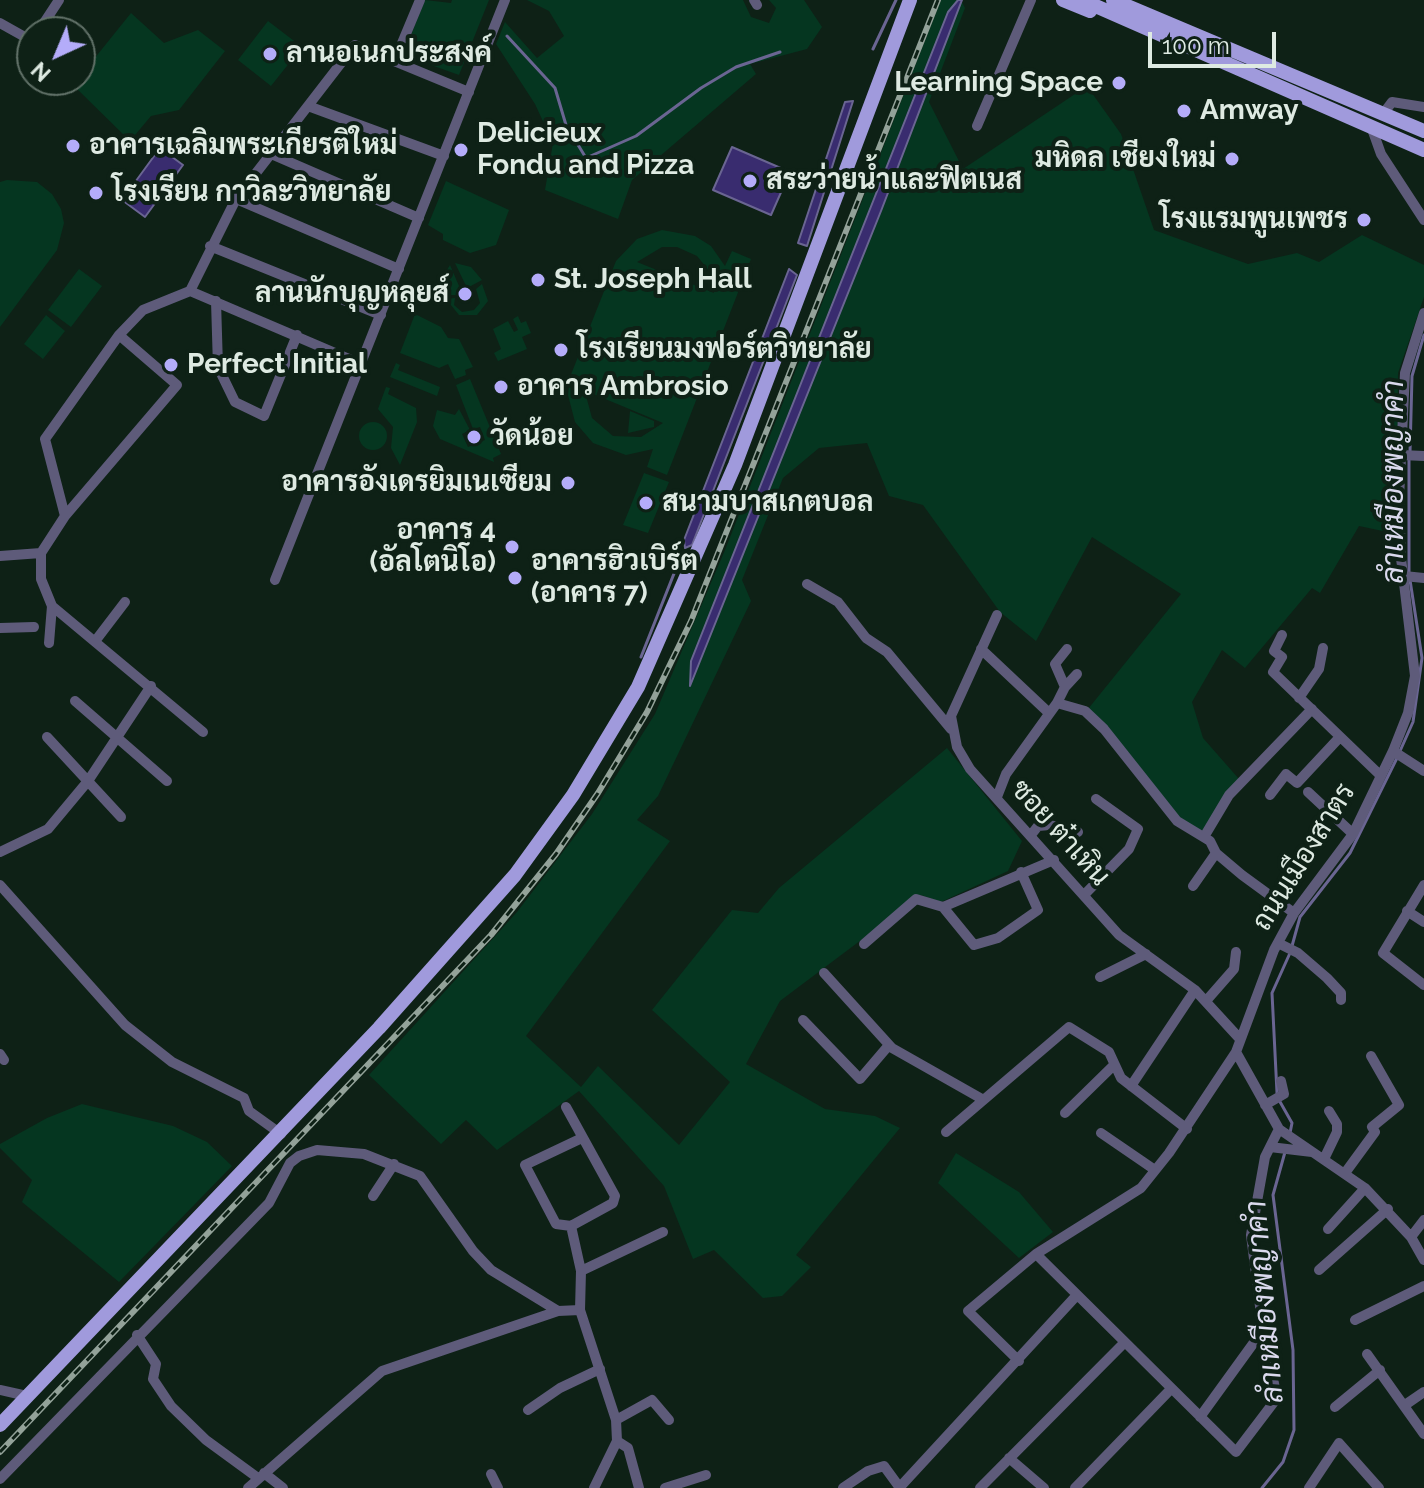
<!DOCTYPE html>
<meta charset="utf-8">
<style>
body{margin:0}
#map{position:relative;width:1424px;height:1488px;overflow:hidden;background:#0e2116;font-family:Raleway,sans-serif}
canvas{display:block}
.north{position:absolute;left:16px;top:16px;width:80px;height:80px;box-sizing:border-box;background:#0e2116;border:2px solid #617168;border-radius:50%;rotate:224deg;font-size:22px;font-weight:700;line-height:32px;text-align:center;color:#deeae2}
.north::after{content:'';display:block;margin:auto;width:28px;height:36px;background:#b4acf9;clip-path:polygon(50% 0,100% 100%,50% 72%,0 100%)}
.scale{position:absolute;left:1148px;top:32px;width:128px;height:36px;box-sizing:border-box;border:4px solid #deeae2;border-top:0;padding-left:10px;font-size:24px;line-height:28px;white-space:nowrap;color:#deeae2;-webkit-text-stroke:6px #0e2116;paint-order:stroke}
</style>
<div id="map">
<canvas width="1424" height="1488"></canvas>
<div class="north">N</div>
<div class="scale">100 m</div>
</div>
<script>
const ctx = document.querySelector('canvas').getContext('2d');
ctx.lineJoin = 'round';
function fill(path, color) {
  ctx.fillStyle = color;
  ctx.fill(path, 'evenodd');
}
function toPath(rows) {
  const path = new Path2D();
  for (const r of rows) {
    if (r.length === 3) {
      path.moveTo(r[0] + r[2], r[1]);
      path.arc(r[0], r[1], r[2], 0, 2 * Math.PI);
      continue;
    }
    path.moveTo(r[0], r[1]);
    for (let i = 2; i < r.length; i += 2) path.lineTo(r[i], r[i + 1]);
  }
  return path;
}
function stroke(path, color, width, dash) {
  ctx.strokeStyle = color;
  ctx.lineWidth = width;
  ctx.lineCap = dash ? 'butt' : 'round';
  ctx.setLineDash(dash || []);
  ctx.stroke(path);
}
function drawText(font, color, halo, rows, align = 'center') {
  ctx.font = font + ' Raleway,Sarabun,sans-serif';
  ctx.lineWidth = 8;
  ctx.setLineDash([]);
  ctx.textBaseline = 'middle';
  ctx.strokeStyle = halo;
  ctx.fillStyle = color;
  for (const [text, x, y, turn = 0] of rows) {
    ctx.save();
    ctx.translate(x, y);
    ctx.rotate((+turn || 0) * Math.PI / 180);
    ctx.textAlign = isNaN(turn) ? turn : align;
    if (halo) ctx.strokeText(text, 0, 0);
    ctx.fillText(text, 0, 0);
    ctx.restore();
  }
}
const green = toPath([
 [425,0,451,3,452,0,489,0,459,75,403,55],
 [527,0,743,0,751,17,769,23,776,8,769,0,804,0,822,27,807,49,750,64,756,74,632,180,618,219,545,190,553,143,535,104,496,44,505,22,537,58,564,36,549,11],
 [941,0,961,0,965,8,929,102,963,169,1087,86,1121,134,1154,230,1248,264,1297,253,1319,262,1362,235,1424,265,1424,297,1398,373,1397,534,1359,526,1320,593,1312,588,1245,668,1222,650,1192,702,1203,738,1239,779,1203,833,1178,818,1088,709,1181,594,1092,537,1036,641,1000,612,923,505,889,496,867,443,819,448,783,478,742,580,751,601,658,796,637,820,670,841,526,1036,581,1087,598,1066,679,1145,730,1082,652,1010,732,910,758,913,779,888,947,748,1022,841,1008,871,941,902,921,895,780,1001,746,1064,825,1109,875,1116,900,1128,796,1255,811,1267,782,1296,763,1298,714,1250,693,1259,664,1186,579,1091,497,1150,466,1120,441,1144,369,1075,517,912,592,814,655,714,725,550],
 [131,13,164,43,198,30,225,51,179,110,151,116,130,141,73,85],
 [268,21,302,47,271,86,238,60],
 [7,180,37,182,52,194,61,209,64,223,57,250,0,327,0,182],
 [446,181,509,210,496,245,470,253,443,240,443,234,428,225],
 [662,230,695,236,711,246,725,266,732,251,751,259,667,475,647,467,653,449,626,455,593,443,575,422,568,395,570,377,616,261,637,239],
 [662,247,677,247,697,256,710,272,714,293,637,262],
 [585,392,586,391,663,423,641,437,613,436,592,418],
 [455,263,471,267,482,280,467,288],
 [450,265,459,286,456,295,444,295,442,278],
 [79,269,102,286,71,327,48,310],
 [482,284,488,301,477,315,459,315,446,299,455,298,454,305,462,312,474,310,480,303,476,289],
 [415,314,441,327,448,338,459,339,473,367,465,370,466,375,455,379,448,364,439,368,400,353],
 [46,315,65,331,43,359,24,344],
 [518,316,521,323,526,321,531,333,522,337,527,349,498,361,494,353,501,349,493,329,508,321,514,332,518,330,513,319],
 [396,363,400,365,398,370,440,387,437,396,390,377],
 [470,379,501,454,493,458,494,462,440,439,433,426,437,410,455,415,459,409,470,430,462,434,468,447,485,440,480,427,473,429,456,385],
 [386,387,390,388,388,394,416,408,417,422,400,465,391,448,393,427,378,409],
 [630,411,654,421,654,427,628,433],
 [373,436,14],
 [644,473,669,482,648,533,623,525],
 [82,1104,173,1126,207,1142,232,1166,119,1282,22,1202,32,1180,0,1148,0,1144,47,1118],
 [956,1153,1019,1192,1053,1232,1019,1258,938,1183]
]);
const water = toPath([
 [958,0,962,0,881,211,690,686,691,661,948,12,958,0],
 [853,101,807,246,798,243,845,102,853,101],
 [732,147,790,172,771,215,713,190,732,147],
 [160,148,183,165,145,217,122,200,160,148],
 [789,269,797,275,692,545,685,548,684,540,789,269]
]);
const stream = toPath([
 [507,36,555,88,566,125,586,158,636,136,701,88,736,67,780,52],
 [873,49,896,0],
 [1410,452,1412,376,1424,335],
 [1409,572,1409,460],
 [641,657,677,566],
 [1400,751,1413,722,1422,658,1410,580],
 [1292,946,1300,917,1350,853,1397,758],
 [1277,1093,1272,993,1290,953],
 [1279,1100,1292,1123,1290,1133],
 [1262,1488,1283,1462,1294,1430,1293,1350,1273,1195,1285,1152]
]);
const minor = toPath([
 [754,0,757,5],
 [0,23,32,41],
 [38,32,59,0],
 [395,60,420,0],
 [308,106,444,156],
 [1383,114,1392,102,1424,107],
 [977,126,1031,0],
 [1371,126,1381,154,1424,220],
 [271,154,419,218],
 [236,199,399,269],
 [210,246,381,315],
 [190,291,361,364],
 [216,301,218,367,235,402,264,416,297,335],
 [1401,455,1424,456],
 [65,516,177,385,119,335],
 [0,556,41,553],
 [1404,576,1424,578],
 [275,580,505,0],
 [807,584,838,602,866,638,887,652,951,729],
 [997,615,951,716,957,747,970,769,1119,935,1195,990,1240,1039],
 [0,628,34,627],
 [1282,635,1274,651,1282,657,1273,672,1381,776],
 [96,640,125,602],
 [49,643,52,606],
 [981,649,1049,713],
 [1065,687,1077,674],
 [1299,698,1319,669,1323,648],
 [75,701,167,781],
 [1057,703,1065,687,1055,664,1067,649],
 [203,732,52,606,41,579,41,553,65,516,45,439,119,335,143,310,190,291,236,199,355,45,469,92],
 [47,737,121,817],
 [1393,751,1424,771],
 [1308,792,1353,834],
 [1270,795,1286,774,1297,783,1339,738],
 [997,797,1006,774,1057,703,1085,711,1104,729,1177,821,1210,841,1216,853,1242,875,1294,913],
 [1031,835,1038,826,1050,825,1078,832],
 [1204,837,1229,795,1312,709],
 [0,852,48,829,88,781,151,686],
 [0,885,125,1025,172,1062,244,1098,249,1111,281,1134],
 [1424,885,1383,953,1424,985],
 [1193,886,1216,853],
 [1084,895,1129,849,1138,829,1096,799],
 [943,907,974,945,998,938,1038,910,1021,872],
 [1407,911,1424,922],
 [1278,943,1298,953,1327,978,1341,993,1341,1000],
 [864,944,916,899,943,907,1054,860],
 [824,973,892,1048,982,1099],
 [1100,977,1146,954],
 [1206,1001,1234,969,1236,952],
 [803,1020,860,1079,889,1045],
 [1236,1052,1279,1129,1365,1188,1411,1237,1424,1260],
 [0,1054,4,1060],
 [1131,1086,1195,990],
 [1265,1105,1284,1094,1281,1081],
 [566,1107,615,1196,613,1203,571,1226,556,1224,525,1165,582,1138],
 [1065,1113,1114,1065],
 [946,1132,1069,1027,1109,1052,1121,1078,1187,1129],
 [1101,1133,1155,1170],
 [1270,1147,1312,1152],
 [1324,1159,1337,1132,1337,1124,1329,1111],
 [1345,1173,1375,1132,1372,1127,1399,1105,1371,1056],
 [373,1196,394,1164],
 [571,1226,581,1271,580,1310,616,1420,617,1441,594,1488],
 [1328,1229,1365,1188],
 [1411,1237,1424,1220],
 [1036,1254,1236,1452,1277,1398,1263,1330,1251,1235,1265,1157,1279,1129],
 [1319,1270,1388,1209],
 [581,1271,663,1232],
 [1355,1320,1424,1286],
 [137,1335,156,1364,153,1379,171,1406,206,1440,258,1478],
 [1367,1354,1424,1434],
 [1019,1361,968,1311,1036,1254,1141,1188,1169,1153,1236,1052,1274,950,1294,913,1353,834,1393,751,1408,713,1415,676,1401,558,1399,499,1405,373,1424,313],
 [0,1390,27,1396],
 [1405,1405,1424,1392],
 [1335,1407,1380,1370],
 [528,1410,560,1388,600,1369],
 [1200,1417,1263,1330],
 [616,1420,652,1400,669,1420],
 [617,1441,628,1448,639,1488],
 [1009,1458,1044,1488],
 [264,1473,283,1488],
 [491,1474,498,1488],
 [0,1479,269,1203,290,1163,299,1156,317,1150,364,1154,420,1176,473,1251,491,1270,558,1311],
 [900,1487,1077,1295],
 [248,1488,382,1371,558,1311,580,1310],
 [665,1488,706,1475],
 [843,1488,868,1471,884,1466,900,1488],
 [980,1488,1124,1343],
 [1075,1488,1171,1389],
 [1309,1488,1339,1443,1379,1488]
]);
const major = toPath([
 [1063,0,1090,11],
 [1082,0,1424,150],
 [1113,0,1424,131],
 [0,1425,379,1028,515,875,573,795,638,687,735,465,910,0]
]);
const rail = toPath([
 [0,1452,491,935,556,854,598,793,647,712,691,621,938,0]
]);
const markers = [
 [270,54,8,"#b4acf9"],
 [1119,83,8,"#b4acf9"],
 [1184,111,8,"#b4acf9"],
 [73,146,8,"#b4acf9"],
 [461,150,8,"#b4acf9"],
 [1232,159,8,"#b4acf9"],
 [750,181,8,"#b4acf9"],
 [96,193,8,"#b4acf9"],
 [1364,220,8,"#b4acf9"],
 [538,280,8,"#b4acf9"],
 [465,294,8,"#b4acf9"],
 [561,350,8,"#b4acf9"],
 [171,365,8,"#b4acf9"],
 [501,387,8,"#b4acf9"],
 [474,437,8,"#b4acf9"],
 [568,483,8,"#b4acf9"],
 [646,503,8,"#b4acf9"],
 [512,547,8,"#b4acf9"],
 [515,578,8,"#b4acf9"]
];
const poiNames = [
 ["ลานอเนกประสงค์",286,54],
 ["Learning Space",1103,83,"right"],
 ["Amway",1200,111],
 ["Delicieux",477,134],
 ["Fondu and Pizza",477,166],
 ["อาคารเฉลิมพระเกียรติใหม่",89,146],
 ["มหิดล เชียงใหม่",1216,159,"right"],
 ["สระว่ายน้ำและฟิตเนส",766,181],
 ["โรงเรียน กาวิละวิทยาลัย",112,193],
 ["โรงแรมพูนเพชร",1348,220,"right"],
 ["St. Joseph Hall",554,280],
 ["ลานนักบุญหลุยส์",449,294,"right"],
 ["โรงเรียนมงฟอร์ตวิทยาลัย",577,350],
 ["Perfect Initial",187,365],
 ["อาคาร Ambrosio",517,387],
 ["วัดน้อย",490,437],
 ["อาคารอังเดรยิมเนเซียม",552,483,"right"],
 ["สนามบาสเกตบอล",662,503],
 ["อาคาร 4",496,531,"right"],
 ["(อัลโตนิโอ)",496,563,"right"],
 ["อาคารฮิวเบิร์ต",531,562],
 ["(อาคาร 7)",531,594]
];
const streetNames = [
 ["ซอย ต๋าเหิน",1060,833,48],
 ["ถนนเมืองสาตร",1304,857,-58]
];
const waterNames = [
 ["ลำเหมืองพญาคำ",1394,482,-90],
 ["ลำเหมืองพญาคำ",1265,1302,-95]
];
fill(green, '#053620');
fill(water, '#392c6f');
stroke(water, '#6a6592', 2);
stroke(stream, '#6a6592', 3);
stroke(minor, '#5e5b7a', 10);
stroke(major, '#a09adc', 14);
stroke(rail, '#93a299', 6);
stroke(rail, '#0e2116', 3, [9]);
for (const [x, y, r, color] of markers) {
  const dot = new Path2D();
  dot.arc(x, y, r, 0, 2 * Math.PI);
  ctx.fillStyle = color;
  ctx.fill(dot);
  stroke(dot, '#0e2116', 3);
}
drawText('bold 28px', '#deeae2', '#0e2116', poiNames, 'left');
drawText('28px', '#deeae2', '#0e2116', streetNames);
drawText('italic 30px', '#dbdaee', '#0e2116', waterNames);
</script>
